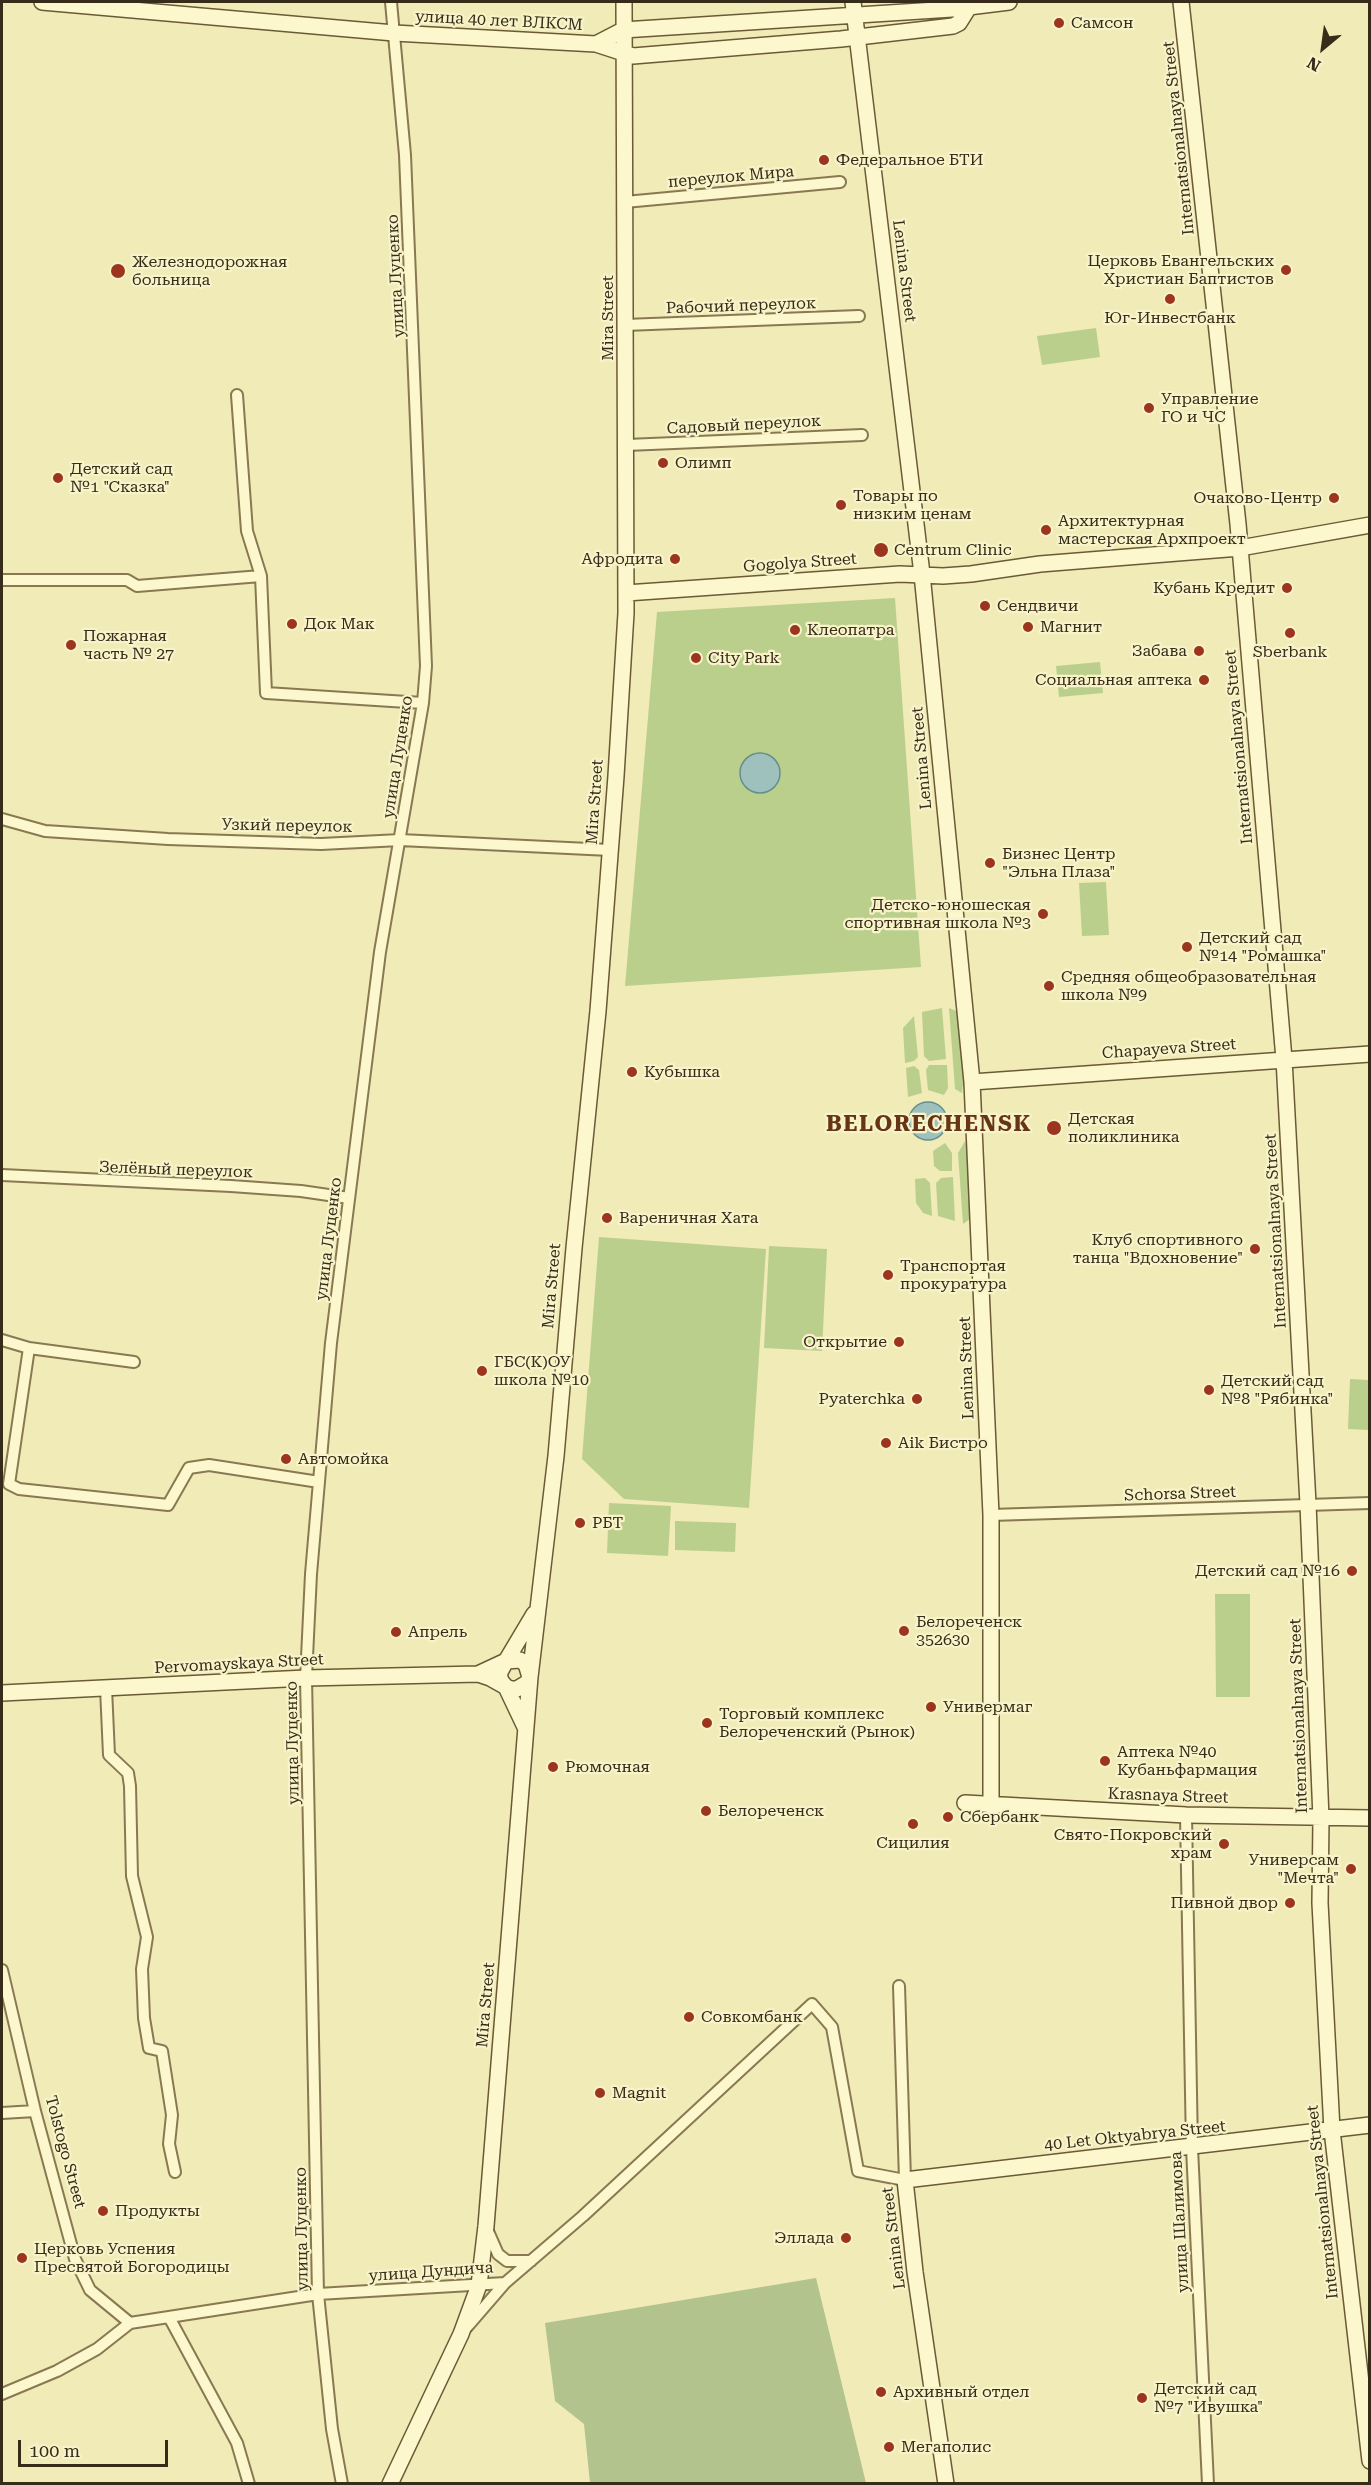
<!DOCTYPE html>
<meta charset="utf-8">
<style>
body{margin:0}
#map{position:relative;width:1371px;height:2485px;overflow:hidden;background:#f1ebb8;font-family:"Roboto Serif",serif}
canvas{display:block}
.frame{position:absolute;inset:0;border:3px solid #362c19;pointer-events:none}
.north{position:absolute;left:1293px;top:18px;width:60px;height:60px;-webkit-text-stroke:4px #f8f3c8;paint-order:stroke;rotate:209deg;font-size:16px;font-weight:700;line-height:24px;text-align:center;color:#362c19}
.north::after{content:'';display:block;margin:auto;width:21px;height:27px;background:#362c19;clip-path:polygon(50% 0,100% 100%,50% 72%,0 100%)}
.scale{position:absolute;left:18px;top:2440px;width:150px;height:27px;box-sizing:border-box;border:3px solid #362c19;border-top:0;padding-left:8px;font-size:18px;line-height:21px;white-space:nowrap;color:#362c19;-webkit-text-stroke:4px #f8f3c8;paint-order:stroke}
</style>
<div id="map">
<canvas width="1371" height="2485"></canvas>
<div class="frame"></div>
<div class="north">N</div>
<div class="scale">100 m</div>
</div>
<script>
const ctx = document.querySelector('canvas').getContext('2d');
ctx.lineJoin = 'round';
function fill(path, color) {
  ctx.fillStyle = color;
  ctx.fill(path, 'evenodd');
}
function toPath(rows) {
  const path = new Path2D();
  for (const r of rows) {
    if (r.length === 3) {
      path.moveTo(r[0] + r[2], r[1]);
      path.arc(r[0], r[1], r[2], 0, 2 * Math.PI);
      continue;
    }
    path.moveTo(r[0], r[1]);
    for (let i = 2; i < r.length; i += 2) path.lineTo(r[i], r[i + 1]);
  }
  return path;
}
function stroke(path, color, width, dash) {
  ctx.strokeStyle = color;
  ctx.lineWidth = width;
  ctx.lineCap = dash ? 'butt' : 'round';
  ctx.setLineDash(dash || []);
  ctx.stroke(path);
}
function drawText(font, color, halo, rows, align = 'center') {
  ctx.font = font + ' "Roboto Serif",serif';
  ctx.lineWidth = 4.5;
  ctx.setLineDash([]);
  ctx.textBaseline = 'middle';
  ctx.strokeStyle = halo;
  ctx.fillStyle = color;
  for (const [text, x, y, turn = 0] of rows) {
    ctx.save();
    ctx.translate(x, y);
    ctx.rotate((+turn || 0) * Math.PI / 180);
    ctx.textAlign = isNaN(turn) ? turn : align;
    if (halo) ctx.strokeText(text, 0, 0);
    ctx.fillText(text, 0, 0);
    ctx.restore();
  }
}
const green = toPath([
 [1096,328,1100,357,1042,365,1037,336],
 [895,598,921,967,625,986,657,612],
 [1100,662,1103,693,1059,697,1056,666],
 [1106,882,1109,935,1082,936,1079,883],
 [942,1008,946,1059,929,1061,924,1056,922,1012],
 [949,1008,959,1012,965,1066,962,1093,955,1089],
 [914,1016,918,1057,914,1061,905,1063,903,1028],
 [929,1065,947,1065,948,1088,944,1095,928,1090,926,1070],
 [914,1066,919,1070,922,1093,908,1097,906,1068],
 [965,1141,971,1160,973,1217,963,1224,958,1153],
 [945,1143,952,1153,952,1171,940,1171,934,1166,933,1151],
 [953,1177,955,1221,938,1216,936,1183,941,1178],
 [925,1178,930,1183,932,1216,923,1213,916,1203,915,1179],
 [599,1237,766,1249,749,1508,624,1499,582,1459],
 [769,1246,827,1249,822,1351,764,1348],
 [1350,1379,1369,1380,1369,1430,1348,1429],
 [609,1503,671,1506,668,1556,607,1553],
 [675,1521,736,1523,735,1552,675,1550],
 [1215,1594,1250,1594,1250,1697,1216,1697]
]);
const cemetery = toPath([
 [816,2278,866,2483,590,2483,584,2424,555,2401,545,2323]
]);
const water = toPath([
 [760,773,20],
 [928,1121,19]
]);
const street = toPath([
 [625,202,840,182],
 [625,325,859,316],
 [237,395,247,531,261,576],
 [627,445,862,435],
 [2,580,127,580,137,586,261,576,266,693,423,703],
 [2,819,45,831,168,839,321,844,400,840,610,850],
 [2,1175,231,1186,301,1191,349,1198],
 [2,1340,29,1348,134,1362],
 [29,1348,9,1484,19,1489,168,1505,189,1468,209,1465,319,1482],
 [991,1515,1370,1503],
 [106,1688,109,1755,128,1773,130,1786,132,1876,147,1937,142,1969,144,2018,149,2048,162,2051,172,2115,169,2144,175,2172],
 [1186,1815,1192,2148,1208,2484],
 [2,1970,35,2111,75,2259,90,2290,130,2323],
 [2,2113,35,2111],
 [487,2229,498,2254,507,2261,531,2261],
 [169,2317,237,2443,249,2484],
 [467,2327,505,2283],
 [2,2394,57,2371,97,2349,130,2323,318,2294,505,2283,583,2216,812,2004,832,2027,858,2171,905,2180,899,1986],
 [342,2484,332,2429,318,2294,306,1678,311,1574,331,1343,380,952,423,703,426,666,405,155,391,2]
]);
const secondary = toPath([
 [42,2,394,33,596,44,633,56,841,39,953,26,959,23,969,7],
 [853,2,922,574,972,1082,991,1515,991,1806],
 [1181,2,1238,524,1284,1059,1308,1504,1321,1818,1320,1903,1332,2130,1370,2461],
 [596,44,623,30,952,9,1009,2],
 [626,593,900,574,943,576,971,574,1040,564,1240,548,1370,525],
 [972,1082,1370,1054],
 [478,1674,490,1678,506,1687,511,1689,517,1689,527,1683,530,1677,526,1664,520,1660,506,1661,499,1674,501,1681,506,1687,525,1727],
 [2,1693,306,1678,478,1674,506,1661,534,1614],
 [965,1803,1186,1815,1370,1818],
 [390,2484,461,2334,479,2285,486,2226,530,1677,556,1456,574,1248,598,1011,616,776,626,613,624,2],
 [946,2484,915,2272,905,2180,1370,2125]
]);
const markers = [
 [1059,23,6,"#9c351d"],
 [824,160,6,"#9c351d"],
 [1286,270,6,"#9c351d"],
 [118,271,8,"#9c351d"],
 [1170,299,6,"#9c351d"],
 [1149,408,6,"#9c351d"],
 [663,463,6,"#9c351d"],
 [58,478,6,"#9c351d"],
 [1334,498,6,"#9c351d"],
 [841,505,6,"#9c351d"],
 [1046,530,6,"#9c351d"],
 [881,550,8,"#9c351d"],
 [675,559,6,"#9c351d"],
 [1287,588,6,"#9c351d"],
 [985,606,6,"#9c351d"],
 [292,624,6,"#9c351d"],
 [1028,627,6,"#9c351d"],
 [795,630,6,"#9c351d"],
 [1290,633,6,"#9c351d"],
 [71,645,6,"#9c351d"],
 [1199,651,6,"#9c351d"],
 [696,658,6,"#9c351d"],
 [1204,680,6,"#9c351d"],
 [990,863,6,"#9c351d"],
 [1043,914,6,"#9c351d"],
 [1187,947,6,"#9c351d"],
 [1049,986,6,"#9c351d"],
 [632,1072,6,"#9c351d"],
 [1054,1128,8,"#9c351d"],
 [607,1218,6,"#9c351d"],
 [1255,1249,6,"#9c351d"],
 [888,1275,6,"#9c351d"],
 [899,1342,6,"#9c351d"],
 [482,1371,6,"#9c351d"],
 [1209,1390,6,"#9c351d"],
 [917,1399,6,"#9c351d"],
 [886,1443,6,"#9c351d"],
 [286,1459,6,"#9c351d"],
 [580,1523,6,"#9c351d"],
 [1352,1571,6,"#9c351d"],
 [904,1631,6,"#9c351d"],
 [396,1632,6,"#9c351d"],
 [931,1707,6,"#9c351d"],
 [707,1723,6,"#9c351d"],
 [1105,1761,6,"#9c351d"],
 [553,1767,6,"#9c351d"],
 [706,1811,6,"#9c351d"],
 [948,1817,6,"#9c351d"],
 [913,1824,6,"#9c351d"],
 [1224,1844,6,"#9c351d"],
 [1351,1869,6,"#9c351d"],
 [1290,1903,6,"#9c351d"],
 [689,2017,6,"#9c351d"],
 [600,2093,6,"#9c351d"],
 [103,2211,6,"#9c351d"],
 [846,2238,6,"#9c351d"],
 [22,2258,6,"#9c351d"],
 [881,2392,6,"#9c351d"],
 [1142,2398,6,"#9c351d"],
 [889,2447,6,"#9c351d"]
];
const streetNames = [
 ["улица 40 лет ВЛКСМ",499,21,3],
 ["Internatsionalnaya Street",1179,138,-96],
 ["переулок Мира",731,177,-5],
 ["Lenina Street",904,271,83],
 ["улица Луценко",396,276,-93],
 ["Рабочий переулок",741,306,-2],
 ["Mira Street",608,318,-90],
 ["Садовый переулок",744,425,-3],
 ["Gogolya Street",800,563,-4],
 ["Internatsionalnaya Street",1239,747,-95],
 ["улица Луценко",398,757,-81],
 ["Lenina Street",922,758,-95],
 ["Mira Street",595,802,-86],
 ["Узкий переулок",287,826,1],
 ["Chapayeva Street",1169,1049,-4],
 ["Зелёный переулок",176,1170,2],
 ["Internatsionalnaya Street",1276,1231,-93],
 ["улица Луценко",329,1239,-83],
 ["Mira Street",552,1286,-85],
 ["Lenina Street",967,1368,-92],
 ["Schorsa Street",1180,1494,-2],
 ["Pervomayskaya Street",239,1664,-3],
 ["Internatsionalnaya Street",1299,1716,-92],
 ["улица Луценко",293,1743,-91],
 ["Krasnaya Street",1168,1796,2],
 ["Mira Street",486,2005,-85],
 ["40 Let Oktyabrya Street",1135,2136,-6],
 ["Tolstogo Street",65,2152,75],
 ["Internatsionalnaya Street",1323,2202,-96],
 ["улица Шалимова",1180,2222,-93],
 ["улица Луценко",302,2229,-91],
 ["Lenina Street",894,2238,-97],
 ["улица Дундича",431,2272,-4]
];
const poiNames = [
 ["Самсон",1071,23],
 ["Федеральное БТИ",836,160],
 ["Церковь Евангельских",1274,261,"right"],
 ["Христиан Баптистов",1274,279,"right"],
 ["Железнодорожная",132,262],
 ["больница",132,280],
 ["Юг-Инвестбанк",1170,318,"center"],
 ["Управление",1161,399],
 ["ГО и ЧС",1161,417],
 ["Олимп",675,463],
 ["Детский сад",70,469],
 ["№1 \"Сказка\"",70,487],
 ["Товары по",853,496],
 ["низким ценам",853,514],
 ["Очаково-Центр",1322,498,"right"],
 ["Архитектурная",1058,521],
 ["мастерская Архпроект",1058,539],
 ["Centrum Clinic",894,550],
 ["Афродита",663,559,"right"],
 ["Кубань Кредит",1275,588,"right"],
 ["Сендвичи",997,606],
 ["Док Мак",304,624],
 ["Магнит",1040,627],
 ["Клеопатра",807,630],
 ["Пожарная",83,636],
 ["часть № 27",83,654],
 ["Забава",1187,651,"right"],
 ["Sberbank",1290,652,"center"],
 ["City Park",708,658],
 ["Социальная аптека",1192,680,"right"],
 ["Бизнес Центр",1002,854],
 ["\"Эльна Плаза\"",1002,872],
 ["Детско-юношеская",1031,905,"right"],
 ["спортивная школа №3",1031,923,"right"],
 ["Детский сад",1199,938],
 ["№14 \"Ромашка\"",1199,956],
 ["Средняя общеобразовательная",1061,977],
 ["школа №9",1061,995],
 ["Кубышка",644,1072],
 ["Детская",1068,1119],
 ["поликлиника",1068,1137],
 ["Вареничная Хата",619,1218],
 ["Клуб спортивного",1243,1240,"right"],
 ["танца \"Вдохновение\"",1243,1258,"right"],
 ["Транспортая",900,1266],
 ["прокуратура",900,1284],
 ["Открытие",887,1342,"right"],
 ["ГБС(К)ОУ",494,1362],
 ["школа №10",494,1380],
 ["Детский сад",1221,1381],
 ["№8 \"Рябинка\"",1221,1399],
 ["Pyaterchka",905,1399,"right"],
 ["Aik Бистро",898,1443],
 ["Автомойка",298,1459],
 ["РБТ",592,1523],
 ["Детский сад №16",1340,1571,"right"],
 ["Белореченск",916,1622],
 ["352630",916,1640],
 ["Апрель",408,1632],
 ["Универмаг",943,1707],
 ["Торговый комплекс",719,1714],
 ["Белореченский (Рынок)",719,1732],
 ["Аптека №40",1117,1752],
 ["Кубаньфармация",1117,1770],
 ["Рюмочная",565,1767],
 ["Белореченск",718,1811],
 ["Сбербанк",960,1817],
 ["Свято-Покровский",1212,1835,"right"],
 ["храм",1212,1853,"right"],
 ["Сицилия",913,1843,"center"],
 ["Универсам",1339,1860,"right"],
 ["\"Мечта\"",1339,1878,"right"],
 ["Пивной двор",1278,1903,"right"],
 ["Совкомбанк",701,2017],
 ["Magnit",612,2093],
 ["Продукты",115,2211],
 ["Эллада",834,2238,"right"],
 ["Церковь Успения",34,2249],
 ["Пресвятой Богородицы",34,2267],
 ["Детский сад",1154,2389],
 ["№7 \"Ивушка\"",1154,2407],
 ["Архивный отдел",893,2392],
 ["Мегаполис",901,2447]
];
const districtNames = [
 ["BELORECHENSK",929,1125]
];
fill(green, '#bbcf8c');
fill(cemetery, '#b2c38d');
fill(water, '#9ec1bd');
stroke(water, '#658e8c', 1.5);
stroke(street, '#887952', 14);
stroke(secondary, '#6a5a36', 18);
stroke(street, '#fcf7cc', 10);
stroke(secondary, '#fcf7cc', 15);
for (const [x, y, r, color] of markers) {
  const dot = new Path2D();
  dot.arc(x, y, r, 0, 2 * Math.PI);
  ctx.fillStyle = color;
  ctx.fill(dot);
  stroke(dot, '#f8f3c8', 2);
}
drawText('16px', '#362c19', '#f8f3c8', streetNames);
drawText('16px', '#362c19', '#f8f3c8', poiNames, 'left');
ctx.letterSpacing = '1.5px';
drawText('bold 22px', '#663515', '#f8f3c8', districtNames);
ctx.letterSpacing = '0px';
</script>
